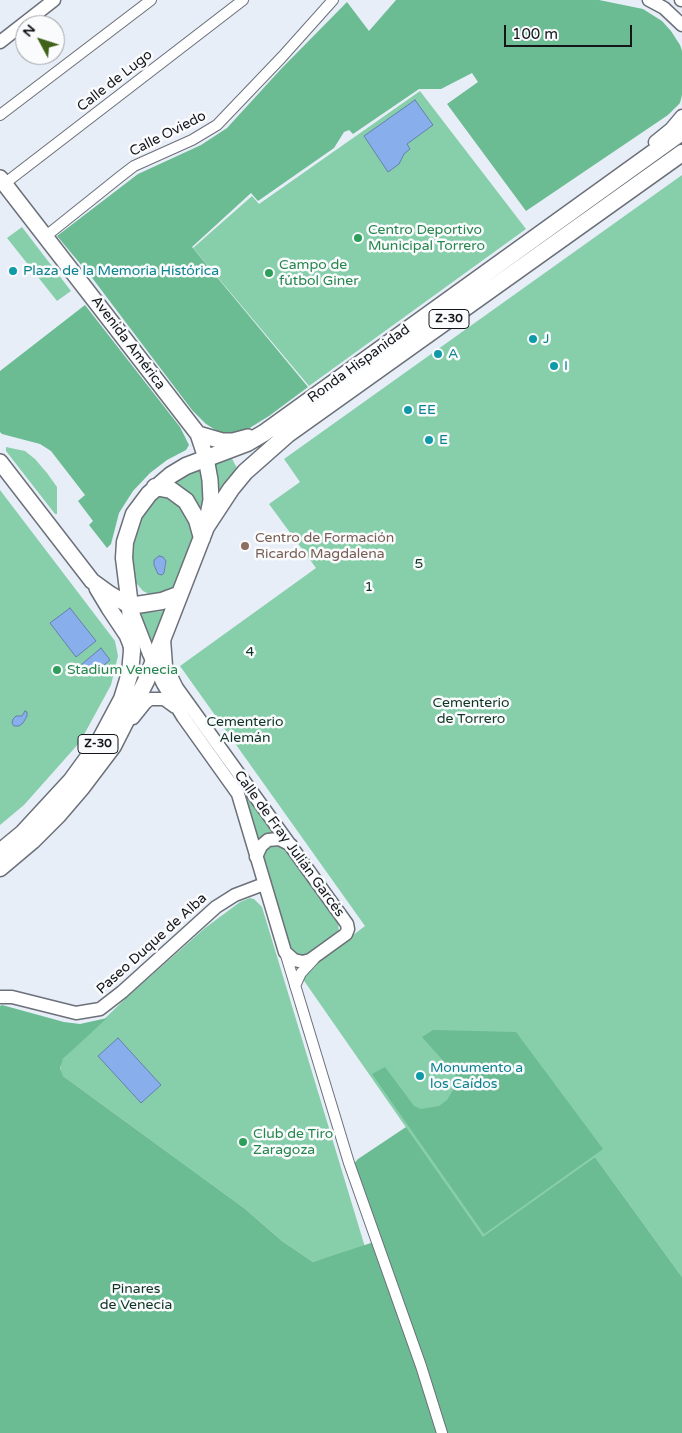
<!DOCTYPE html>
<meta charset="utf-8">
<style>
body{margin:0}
#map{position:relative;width:682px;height:1433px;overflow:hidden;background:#e8eef8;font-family:"Varela Round",sans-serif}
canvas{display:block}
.north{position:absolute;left:15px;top:15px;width:50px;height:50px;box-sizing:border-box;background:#fafbfd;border:1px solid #9e9fa2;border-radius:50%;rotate:310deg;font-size:14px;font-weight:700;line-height:20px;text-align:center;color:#14161a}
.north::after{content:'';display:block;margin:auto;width:18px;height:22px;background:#416219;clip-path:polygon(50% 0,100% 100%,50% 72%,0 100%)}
.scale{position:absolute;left:504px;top:25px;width:128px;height:22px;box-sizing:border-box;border:2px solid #14161a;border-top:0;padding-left:6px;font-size:15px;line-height:18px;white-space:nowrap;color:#14161a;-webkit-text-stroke:4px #fafbfd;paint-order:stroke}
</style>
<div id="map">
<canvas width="682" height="1433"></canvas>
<div class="north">N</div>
<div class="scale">100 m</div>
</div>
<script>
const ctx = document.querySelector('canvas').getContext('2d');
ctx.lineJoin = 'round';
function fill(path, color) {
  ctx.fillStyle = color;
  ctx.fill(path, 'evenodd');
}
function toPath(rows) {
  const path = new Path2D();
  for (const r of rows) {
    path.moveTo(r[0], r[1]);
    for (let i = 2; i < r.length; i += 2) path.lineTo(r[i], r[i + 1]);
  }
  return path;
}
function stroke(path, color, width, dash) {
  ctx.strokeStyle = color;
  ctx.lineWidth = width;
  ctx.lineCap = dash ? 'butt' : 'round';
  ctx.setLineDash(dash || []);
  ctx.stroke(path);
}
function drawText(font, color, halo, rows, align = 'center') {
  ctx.font = font + ' "Varela Round",sans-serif';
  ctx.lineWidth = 5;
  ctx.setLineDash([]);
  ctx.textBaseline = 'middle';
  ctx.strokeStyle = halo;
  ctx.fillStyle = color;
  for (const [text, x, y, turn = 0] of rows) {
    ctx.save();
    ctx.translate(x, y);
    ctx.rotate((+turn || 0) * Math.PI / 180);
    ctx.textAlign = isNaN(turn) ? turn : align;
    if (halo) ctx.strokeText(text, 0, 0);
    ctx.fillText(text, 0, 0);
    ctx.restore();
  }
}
const green = toPath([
 [420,91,526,229,309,386,193,248,252,196,259,204],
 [682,175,682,1277,595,1157,483,1238,300,975,365,926,180,666,316,568,269,504,300,482,284,459],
 [22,227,71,291,57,301,7,238],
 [6,447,25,451,35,459,47,473,57,487,57,514,55,514,6,451],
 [230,455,238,470,218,495,213,462],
 [202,467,204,472,203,508,199,506,192,497,174,484],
 [0,490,115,641,118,656,111,685,80,742,24,805,0,825],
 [163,495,180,503,193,529,193,535,191,545,176,585,169,592,151,595,143,591,136,583,132,561,132,550,141,518,158,496],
 [163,557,166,563,164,573,160,575,157,568],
 [163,611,164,612,154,645,150,646,141,613],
 [248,797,274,834,258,843,246,798],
 [273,843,283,847,338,923,339,932,307,957,298,957,290,950,263,860,263,850],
 [250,898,254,899,262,907,365,1247,313,1262,282,1241,244,1208,63,1076,61,1073,60,1064,63,1059,126,998,205,928,240,902]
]);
const forest = toPath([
 [396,0,599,0,643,9,662,21,671,31,680,45,682,51,682,95,680,103,668,115,526,211,447,104,478,82,472,73,441,89,419,89,353,134,349,130,344,132,334,148,258,201,251,193,192,247,308,387,269,416,248,429,237,433,222,434,206,424,192,410,93,279,57,236,138,174,201,145,227,128,281,69,347,2,369,31],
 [85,305,180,427,189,445,186,450,167,460,150,473,133,491,119,513,111,544,107,548,89,525,93,521,78,501,85,495,51,451,40,444,2,434,0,432,0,371],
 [2,1005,64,1022,80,1024,107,1018,63,1059,60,1068,63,1076,244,1208,282,1241,313,1262,377,1241,351,1167,358,1159,406,1127,483,1237,595,1157,682,1277,682,1433,0,1433,0,1006],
 [433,1030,516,1032,603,1149,484,1234,372,1074,385,1067,414,1106,421,1109,439,1106,447,1100,455,1087,456,1075,422,1037]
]);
const water = toPath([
 [415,100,433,125,407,144,410,149,404,154,399,164,388,172,364,136,415,100],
 [159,556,163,557,166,561,164,573,162,575,158,574,154,565,154,560,159,556],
 [70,608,96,641,76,657,50,623,70,608],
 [101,648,110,660,92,675,82,664,101,648],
 [25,711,27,712,27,716,23,723,19,726,14,726,12,723,13,719,16,716,22,716,25,711],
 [118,1038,161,1085,141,1103,98,1056,118,1038]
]);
const minor = toPath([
 [0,115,151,0],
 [4,184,243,0],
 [46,236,121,176,134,166,192,140,217,125,282,57,333,0],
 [285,952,349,1163,421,1366,442,1433],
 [295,986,301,973,314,959]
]);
const tertiary = toPath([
 [649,0,664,8,682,25],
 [681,0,682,0],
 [0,42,54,0],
 [655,142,671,129,682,116],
 [133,613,149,654,163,684,183,717,238,794,285,952,294,960,303,962,310,960,346,934,348,929,347,924,177,688,166,666,164,639],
 [133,718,145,703,150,699,164,699,175,707],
 [256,857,261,846,268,840,279,839,291,845],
 [0,997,12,997,76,1013,100,1009,122,992,216,907,235,895,264,884]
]);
const primary = toPath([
 [0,178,198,434,206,458,210,480,211,500,206,525],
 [198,434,222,441,233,441,248,437],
 [0,462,92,581,110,594,130,606],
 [97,588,109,608,127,635,131,645]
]);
const trunk = toPath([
 [155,487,171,490,186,501,197,520,202,538],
 [130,606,162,601,178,595],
 [0,852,23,833,71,781,98,744,122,699,130,673,132,651,130,606,124,558,125,542,134,514,149,494,171,475,186,466,247,443,264,433,682,132],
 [0,868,32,841,58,815,82,787,113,746,146,681,206,527,231,489,245,472,288,434,682,153]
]);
const markers = [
 [358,238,5,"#2e9e5b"],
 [13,271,5,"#0f9aa8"],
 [269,273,5,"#2e9e5b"],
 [533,339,5,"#0f9aa8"],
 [438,354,5,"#0f9aa8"],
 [554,366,5,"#0f9aa8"],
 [408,410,5,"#0f9aa8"],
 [429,440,5,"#0f9aa8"],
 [245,546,5,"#8d6e63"],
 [57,670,5,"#2e9e5b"],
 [420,1076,5,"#0f9aa8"],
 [243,1142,5,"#2e9e5b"]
];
const shields = [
 [449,319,40],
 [98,744,40]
];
const shieldNames = [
 ["Z-30",449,319],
 ["Z-30",98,744]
];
const streetNames = [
 ["Calle de Lugo",115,81,-38],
 ["Calle Oviedo",168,134,-27],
 ["Avenida América",128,343,53],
 ["Ronda Hispanidad",359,364,-36],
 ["Calle de Fray Julián Garcés",289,844,54],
 ["Paseo Duque de Alba",152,944,-42]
];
const leisureNames = [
 ["Centro Deportivo",368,230],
 ["Municipal Torrero",368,246],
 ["Campo de",279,265],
 ["fútbol Giner",279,281],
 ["Stadium Venecia",67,670],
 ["Club de Tiro",253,1134],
 ["Zaragoza",253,1150]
];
const cultureNames = [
 ["Plaza de la Memoria Histórica",23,271],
 ["J",543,339],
 ["A",448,354],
 ["I",564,366],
 ["EE",418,410],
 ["E",439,440],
 ["Monumento a",430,1068],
 ["los Caídos",430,1084]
];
const educationNames = [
 ["Centro de Formación",255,538],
 ["Ricardo Magdalena",255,554]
];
const parkNames = [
 ["5",419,564],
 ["1",369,587],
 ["4",250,652],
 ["Cementerio",471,703],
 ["de Torrero",471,719],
 ["Cementerio",245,722],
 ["Alemán",245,738],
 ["Pinares",136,1289],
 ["de Venecia",136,1305]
];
fill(green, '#87cfaa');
fill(forest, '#6bbb93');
fill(water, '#88aeec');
stroke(water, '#6580ad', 1);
stroke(minor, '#6b7079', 12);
stroke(tertiary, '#6b7079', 15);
stroke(primary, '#6b7079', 18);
stroke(trunk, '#6b7079', 19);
stroke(minor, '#fff', 10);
stroke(tertiary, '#fff', 12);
stroke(primary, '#fff', 15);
stroke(trunk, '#fff', 16);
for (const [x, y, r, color] of markers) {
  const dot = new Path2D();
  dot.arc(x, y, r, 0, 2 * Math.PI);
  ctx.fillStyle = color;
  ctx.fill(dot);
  stroke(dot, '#fafbfd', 2);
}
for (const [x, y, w] of shields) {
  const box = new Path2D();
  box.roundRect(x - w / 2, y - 9.5, w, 19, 4);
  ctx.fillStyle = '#fafbfd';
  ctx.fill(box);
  stroke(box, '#14161a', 1);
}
drawText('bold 12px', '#14161a', null, shieldNames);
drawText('14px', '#14161a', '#fafbfd', streetNames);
drawText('14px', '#27864d', '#fafbfd', leisureNames, 'left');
drawText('14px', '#0d838f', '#fafbfd', cultureNames, 'left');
drawText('14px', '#785e54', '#fafbfd', educationNames, 'left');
drawText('14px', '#103423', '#fafbfd', parkNames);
</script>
